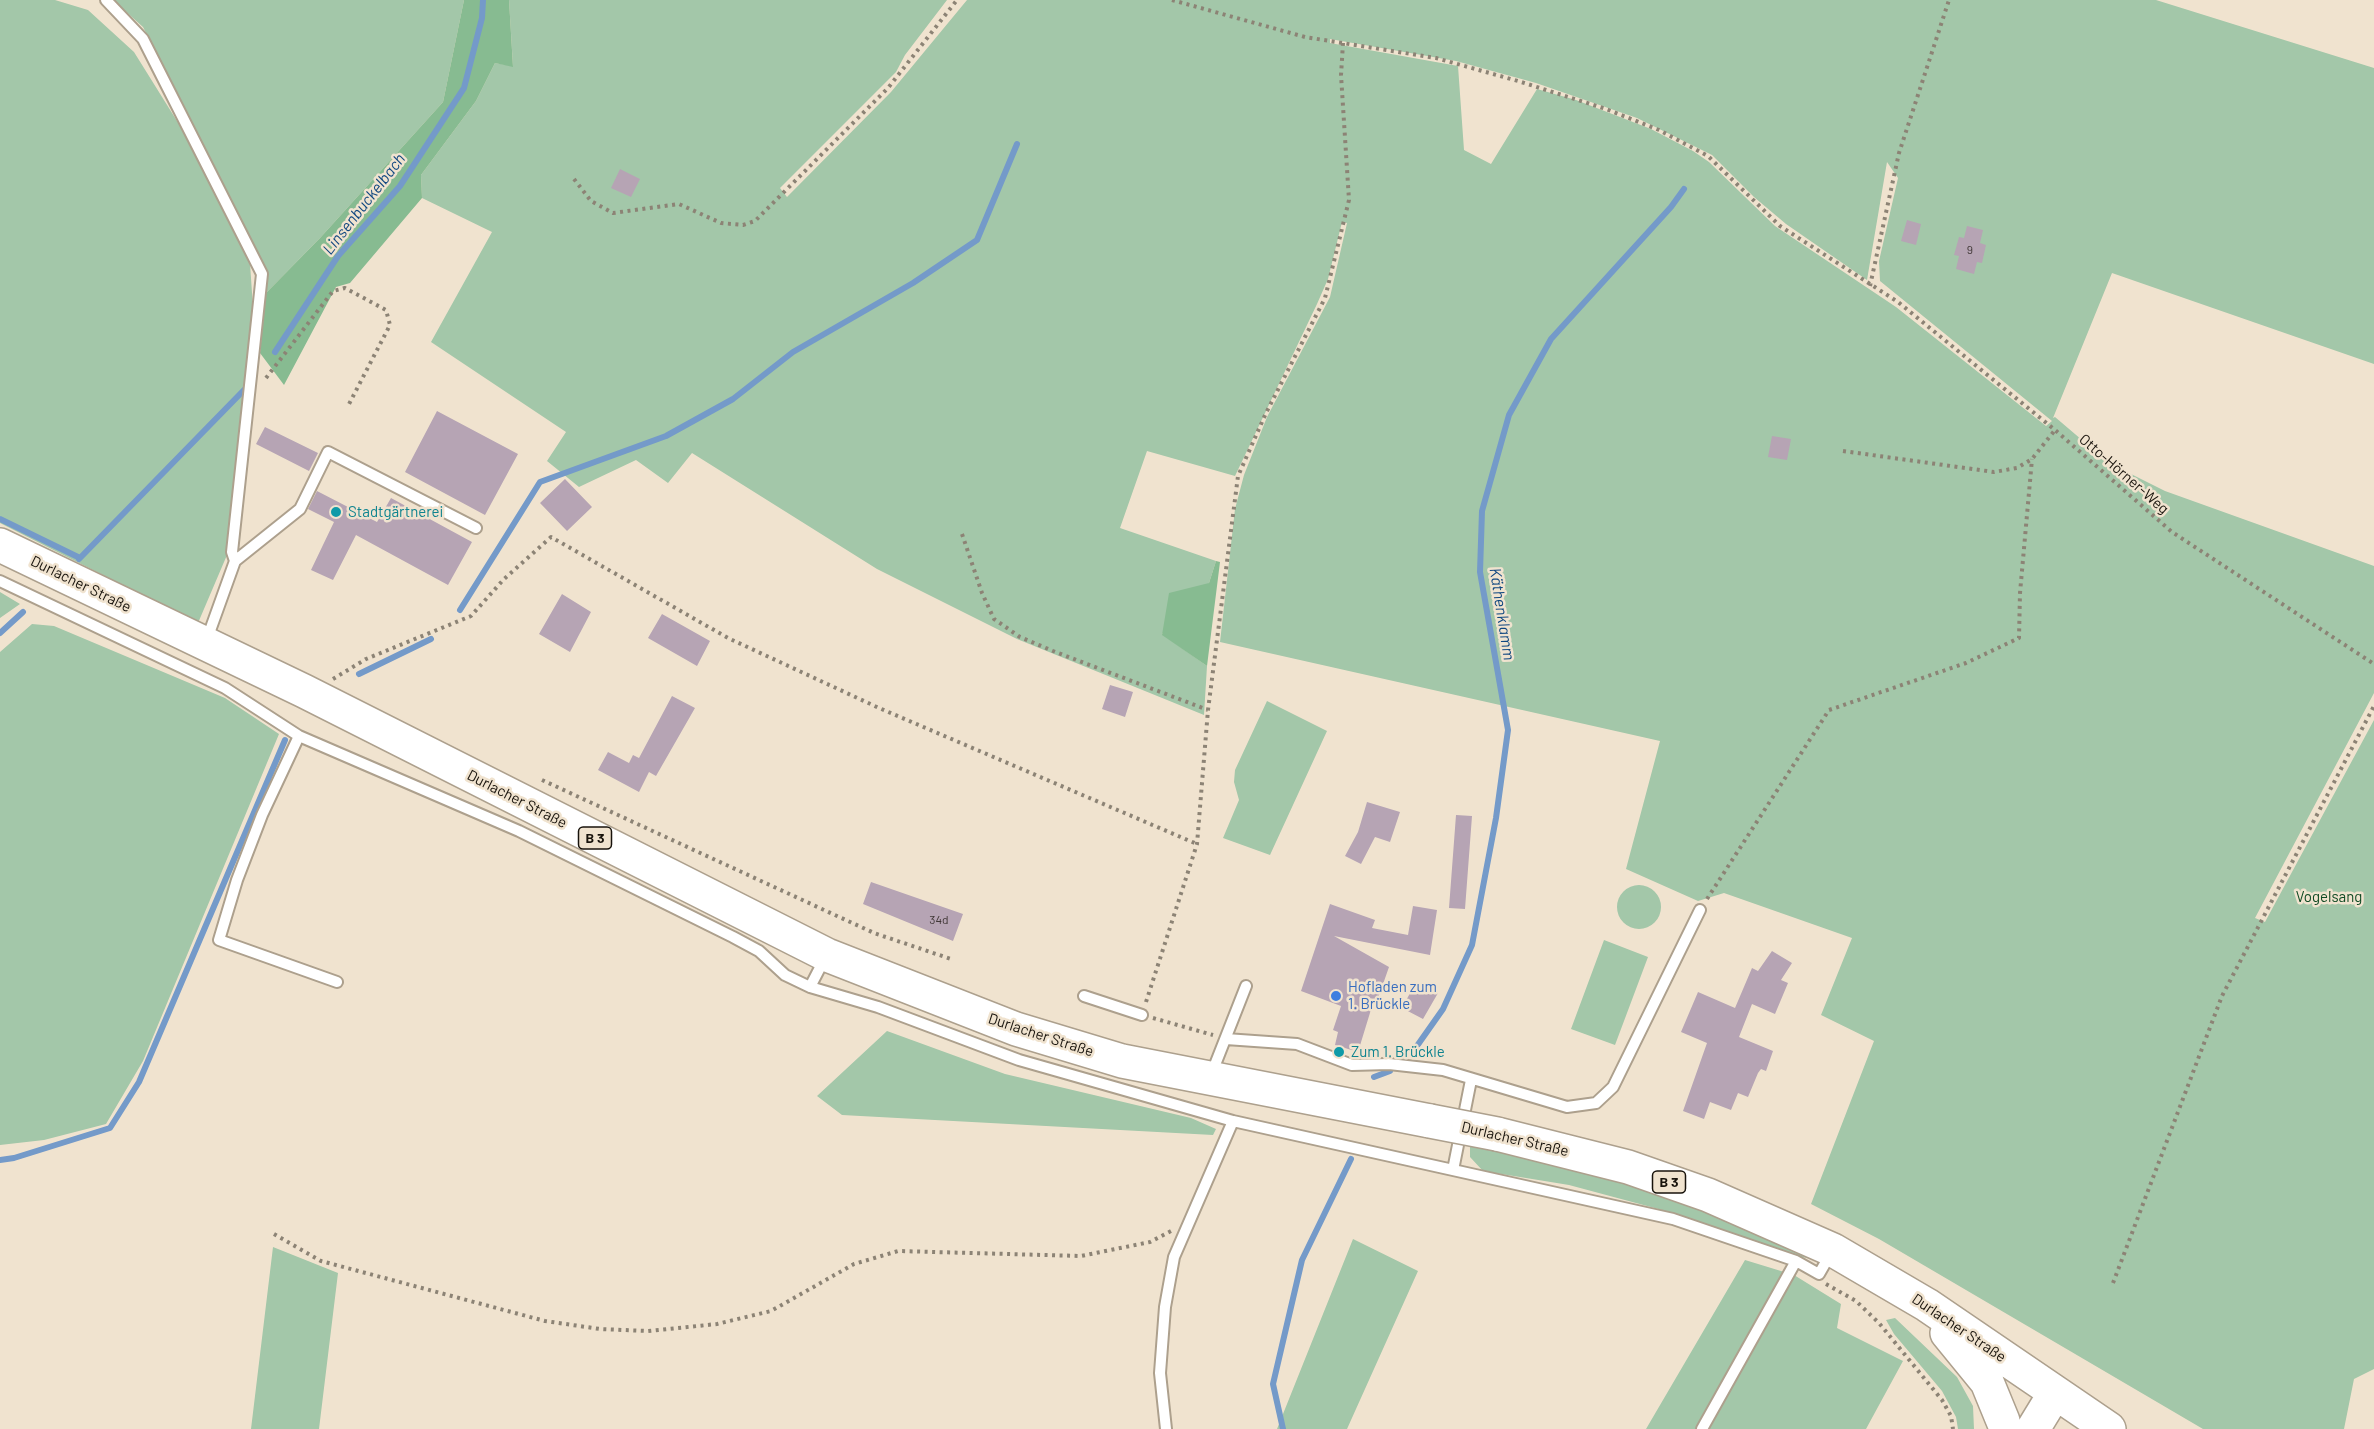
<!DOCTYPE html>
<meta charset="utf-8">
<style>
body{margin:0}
canvas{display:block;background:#f0e3cf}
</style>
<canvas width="2374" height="1429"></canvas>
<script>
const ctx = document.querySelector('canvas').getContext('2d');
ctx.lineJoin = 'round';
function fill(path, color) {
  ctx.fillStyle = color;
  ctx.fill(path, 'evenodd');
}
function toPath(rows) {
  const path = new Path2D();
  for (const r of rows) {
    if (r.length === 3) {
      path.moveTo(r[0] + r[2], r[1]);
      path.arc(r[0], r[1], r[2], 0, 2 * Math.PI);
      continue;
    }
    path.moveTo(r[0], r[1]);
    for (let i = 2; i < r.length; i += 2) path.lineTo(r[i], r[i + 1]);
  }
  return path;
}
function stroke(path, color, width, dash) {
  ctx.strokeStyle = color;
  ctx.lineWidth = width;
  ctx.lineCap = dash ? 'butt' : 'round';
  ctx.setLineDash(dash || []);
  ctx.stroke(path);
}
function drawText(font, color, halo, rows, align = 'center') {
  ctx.font = font + ' Barlow,sans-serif';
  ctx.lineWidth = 5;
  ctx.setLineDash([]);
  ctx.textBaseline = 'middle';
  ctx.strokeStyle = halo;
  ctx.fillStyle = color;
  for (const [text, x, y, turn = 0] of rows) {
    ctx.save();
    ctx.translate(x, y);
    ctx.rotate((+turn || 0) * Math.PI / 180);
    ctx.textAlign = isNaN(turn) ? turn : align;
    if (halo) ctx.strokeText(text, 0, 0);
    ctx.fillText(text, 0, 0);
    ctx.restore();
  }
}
const green = toPath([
 [0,0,55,0,88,10,134,52,182,129,250,263,253,308,227,555,198,623,0,523],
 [113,0,464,0,443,102,320,238,266,293,267,272,143,27],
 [509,0,947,0,905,55,896,72,780,188,787,197,891,92,967,0,2156,0,2374,68,2374,364,2112,273,2053,418,2055,417,2109,463,2165,491,2374,566,2374,693,2255,918,2265,922,2374,720,2374,1369,2354,1379,2344,1429,2203,1429,1879,1239,1811,1204,1874,1041,1821,1015,1852,938,1724,893,1698,901,1626,869,1660,741,1220,642,1235,509,1244,475,1267,417,1330,297,1347,223,1342,222,1328,279,1317,304,1235,476,1147,451,1120,528,1216,561,1209,583,1162,634,1207,666,1204,715,1017,639,877,569,692,453,668,483,636,460,579,487,547,461,566,432,431,342,492,232,422,198,421,175,476,101,495,63,513,66],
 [1330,39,1456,61,1536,83,1637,118,1712,155,1754,197,1786,224,1867,280,1887,162,1898,178,1879,261,1880,281,2052,421,2046,426,1896,307,1775,226,1709,162,1693,151,1651,129,1576,100,1537,89,1491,164,1464,150,1458,66,1330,43],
 [0,592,20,604,0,618],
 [32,624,54,626,225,698,279,734,143,1061,106,1124,44,1140,0,1145,0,652],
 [1267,701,1327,731,1270,855,1223,838,1239,800,1234,782,1235,770],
 [1639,907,22],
 [1604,940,1648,957,1615,1045,1571,1029],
 [887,1031,1005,1074,1191,1118,1216,1129,1213,1135,842,1115,817,1096],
 [1470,1145,1560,1162,1682,1200,1810,1255,1809,1258,1800,1257,1677,1214,1569,1185,1483,1171,1470,1157],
 [1353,1239,1418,1271,1347,1429,1277,1429],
 [273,1247,338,1273,319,1429,251,1429],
 [1745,1260,1794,1275,1841,1304,1837,1328,1903,1361,1866,1429,1646,1429],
 [1895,1318,1957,1377,1973,1406,1974,1429,1958,1429,1956,1417,1942,1391,1894,1334,1886,1320]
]);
const forest = toPath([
 [464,0,509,0,513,67,495,63,476,101,421,175,422,198,350,283,336,287,284,385,260,353,266,293,320,238,443,102],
 [1216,561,1220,562,1207,666,1162,635,1169,593,1209,583]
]);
const stream = toPath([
 [275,352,338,256,400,186,464,88,482,18,483,0],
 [0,519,80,558],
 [79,559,244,390],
 [460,610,540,482,666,436,733,399,793,352,913,283,977,240,1017,144],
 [0,633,23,612],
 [359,674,431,639],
 [1412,1053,1443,1009,1472,945,1496,818,1508,730,1480,572,1482,511,1509,415,1551,339,1671,207,1684,189],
 [1374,1077,1390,1071],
 [0,1160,14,1158,110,1128,139,1082,285,740],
 [1283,1429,1273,1384,1302,1260,1351,1159]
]);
const building = toPath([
 [620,169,640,179,631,197,611,188],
 [1907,220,1921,224,1916,245,1901,241],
 [1967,226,1983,230,1980,243,1986,245,1982,263,1977,262,1974,274,1956,269,1959,256,1954,255,1959,237,1964,238],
 [437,411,518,454,485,515,405,472],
 [265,427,318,453,309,471,256,444],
 [1772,436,1791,439,1787,460,1768,457],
 [565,479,592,507,567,531,540,503],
 [317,491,377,522,391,498,472,542,448,585,356,535,333,580,311,570,334,522,308,509],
 [562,594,591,612,570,652,539,634],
 [662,614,710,641,697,666,648,638],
 [1110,685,1133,692,1125,717,1102,709],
 [672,696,695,708,656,776,649,772,639,792,598,770,608,752,629,763,633,755,639,758],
 [1367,802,1400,812,1390,842,1375,837,1361,864,1345,856,1358,832],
 [1456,815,1472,816,1465,909,1449,908],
 [871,882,963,914,953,941,863,904],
 [1330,904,1375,920,1372,928,1408,935,1413,906,1437,910,1430,955,1334,936,1389,967,1376,1004,1373,1003,1358,1052,1335,1045,1338,1032,1333,1030,1341,1006,1301,991],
 [1772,951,1792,963,1781,980,1788,983,1775,1014,1752,1004,1739,1037,1773,1051,1766,1071,1761,1069,1758,1073,1748,1097,1738,1093,1731,1110,1710,1102,1704,1119,1683,1111,1707,1043,1681,1032,1698,992,1735,1008,1752,968,1758,971],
 [1416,982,1438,993,1423,1019,1402,1008]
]);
const path = toPath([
 [1172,0,1305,37,1436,58,1518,81,1606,109,1659,130,1708,156,1780,226,1898,302,2055,430,2172,532,2374,664],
 [574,179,591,201,613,213,679,204,721,223,743,225,755,221,888,88,957,0],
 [1870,286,1899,153,1949,0],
 [266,378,333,291,345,288,386,310,390,325,348,406],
 [1843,451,1994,472,2017,468,2032,459,2055,430],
 [962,534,982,593,994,619,1020,637,1053,651,1208,710],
 [333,679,366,659,471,616,504,579,551,537,728,638,879,708,1197,844],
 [542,780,874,933,951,959],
 [1707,899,1829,710,1966,663,2019,638,2020,593,2032,459],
 [1146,1002,1197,844,1208,710,1238,476,1266,413,1325,298,1349,200,1341,75,1343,43],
 [1153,1018,1213,1035],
 [274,1234,321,1261,545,1321,600,1329,648,1331,717,1324,771,1311,854,1264,898,1251,1081,1256,1150,1242,1171,1231],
 [2113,1283,2222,996,2374,706],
 [1826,1284,1856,1301,1879,1323,1942,1400,1951,1416,1953,1429]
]);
const service = toPath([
 [106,0,143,39,262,274,232,552,235,561,207,639],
 [235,561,300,509,328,452,476,528],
 [0,581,225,688,299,736,519,831,733,937,759,951,785,975,810,987,878,1007,1019,1060,1233,1121,1673,1219,1796,1261,1819,1274,1831,1253],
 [299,736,262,815,237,880,219,940,337,982],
 [810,987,825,958],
 [1084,996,1142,1015],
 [1226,1039,1297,1044,1352,1065,1389,1064,1443,1070,1567,1107,1596,1103,1613,1087,1700,910],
 [1211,1075,1246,986],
 [1453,1170,1471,1080],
 [1166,1429,1160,1373,1165,1307,1174,1257,1233,1121],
 [1702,1429,1796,1261]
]);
const primary = toPath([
 [0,545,304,691,827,955,1016,1029,1122,1061,1430,1121],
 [1497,1134,1628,1167,1708,1195,1833,1250,1927,1305,2109,1429],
 [1947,1333,1987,1382,2003,1421],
 [2033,1429,2055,1393]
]);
const primaryBridge = toPath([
 [1430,1121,1497,1134]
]);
const markers = [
 [336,512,6,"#0f9aa8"],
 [1336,996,6,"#3f7fe0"],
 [1339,1052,6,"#0f9aa8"]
];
const numberNames = [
 ["9",1970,250],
 ["34d",939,920]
];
const shields = [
 [595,838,33],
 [1669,1182,33]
];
const shieldNames = [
 ["B 3",595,838],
 ["B 3",1669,1182]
];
const streetNames = [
 ["Otto-Hörner-Weg",2124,474,41],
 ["Durlacher Straße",81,584,26],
 ["Durlacher Straße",517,799,27],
 ["Durlacher Straße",1041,1035,18],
 ["Durlacher Straße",1515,1139,13],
 ["Durlacher Straße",1959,1328,34]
];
const cultureNames = [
 ["Stadtgärtnerei",348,512],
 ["Zum 1. Brückle",1351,1052]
];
const parkNames = [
 ["Vogelsang",2329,897]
];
const shopNames = [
 ["Hofladen zum",1348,987],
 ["1. Brückle",1348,1004]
];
const waterNames = [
 ["Linsenbuckelbach",364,204,-52],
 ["Käthenklamm",1502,614,81]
];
fill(green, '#a3c7a9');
fill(forest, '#87bb91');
stroke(stream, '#749ac9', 6);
fill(building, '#b6a4b4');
stroke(service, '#ada08d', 14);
stroke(primary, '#ada08d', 36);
stroke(path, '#8c8375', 4, [3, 4.5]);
stroke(service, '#fff', 10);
stroke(primary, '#fff', 33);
stroke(primaryBridge, '#ada08d', 36, []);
stroke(primaryBridge, '#fff', 33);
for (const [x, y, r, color] of markers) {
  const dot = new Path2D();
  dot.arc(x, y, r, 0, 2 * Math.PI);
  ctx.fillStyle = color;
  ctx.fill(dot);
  stroke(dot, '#f0e3cf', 2);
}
drawText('12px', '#403736', null, numberNames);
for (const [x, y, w] of shields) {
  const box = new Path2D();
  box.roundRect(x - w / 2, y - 11, w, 22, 4.5);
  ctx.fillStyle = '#f0e3cf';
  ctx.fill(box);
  stroke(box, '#18130c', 1.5);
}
drawText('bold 14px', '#18130c', null, shieldNames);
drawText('15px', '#18130c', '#f0e3cf', streetNames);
drawText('15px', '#0d838f', '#f0e3cf', cultureNames, 'left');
drawText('15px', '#0f4a23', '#f0e3cf', parkNames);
drawText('15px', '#366cbe', '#f0e3cf', shopNames, 'left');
drawText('italic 16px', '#104780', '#f0e3cf', waterNames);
</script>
